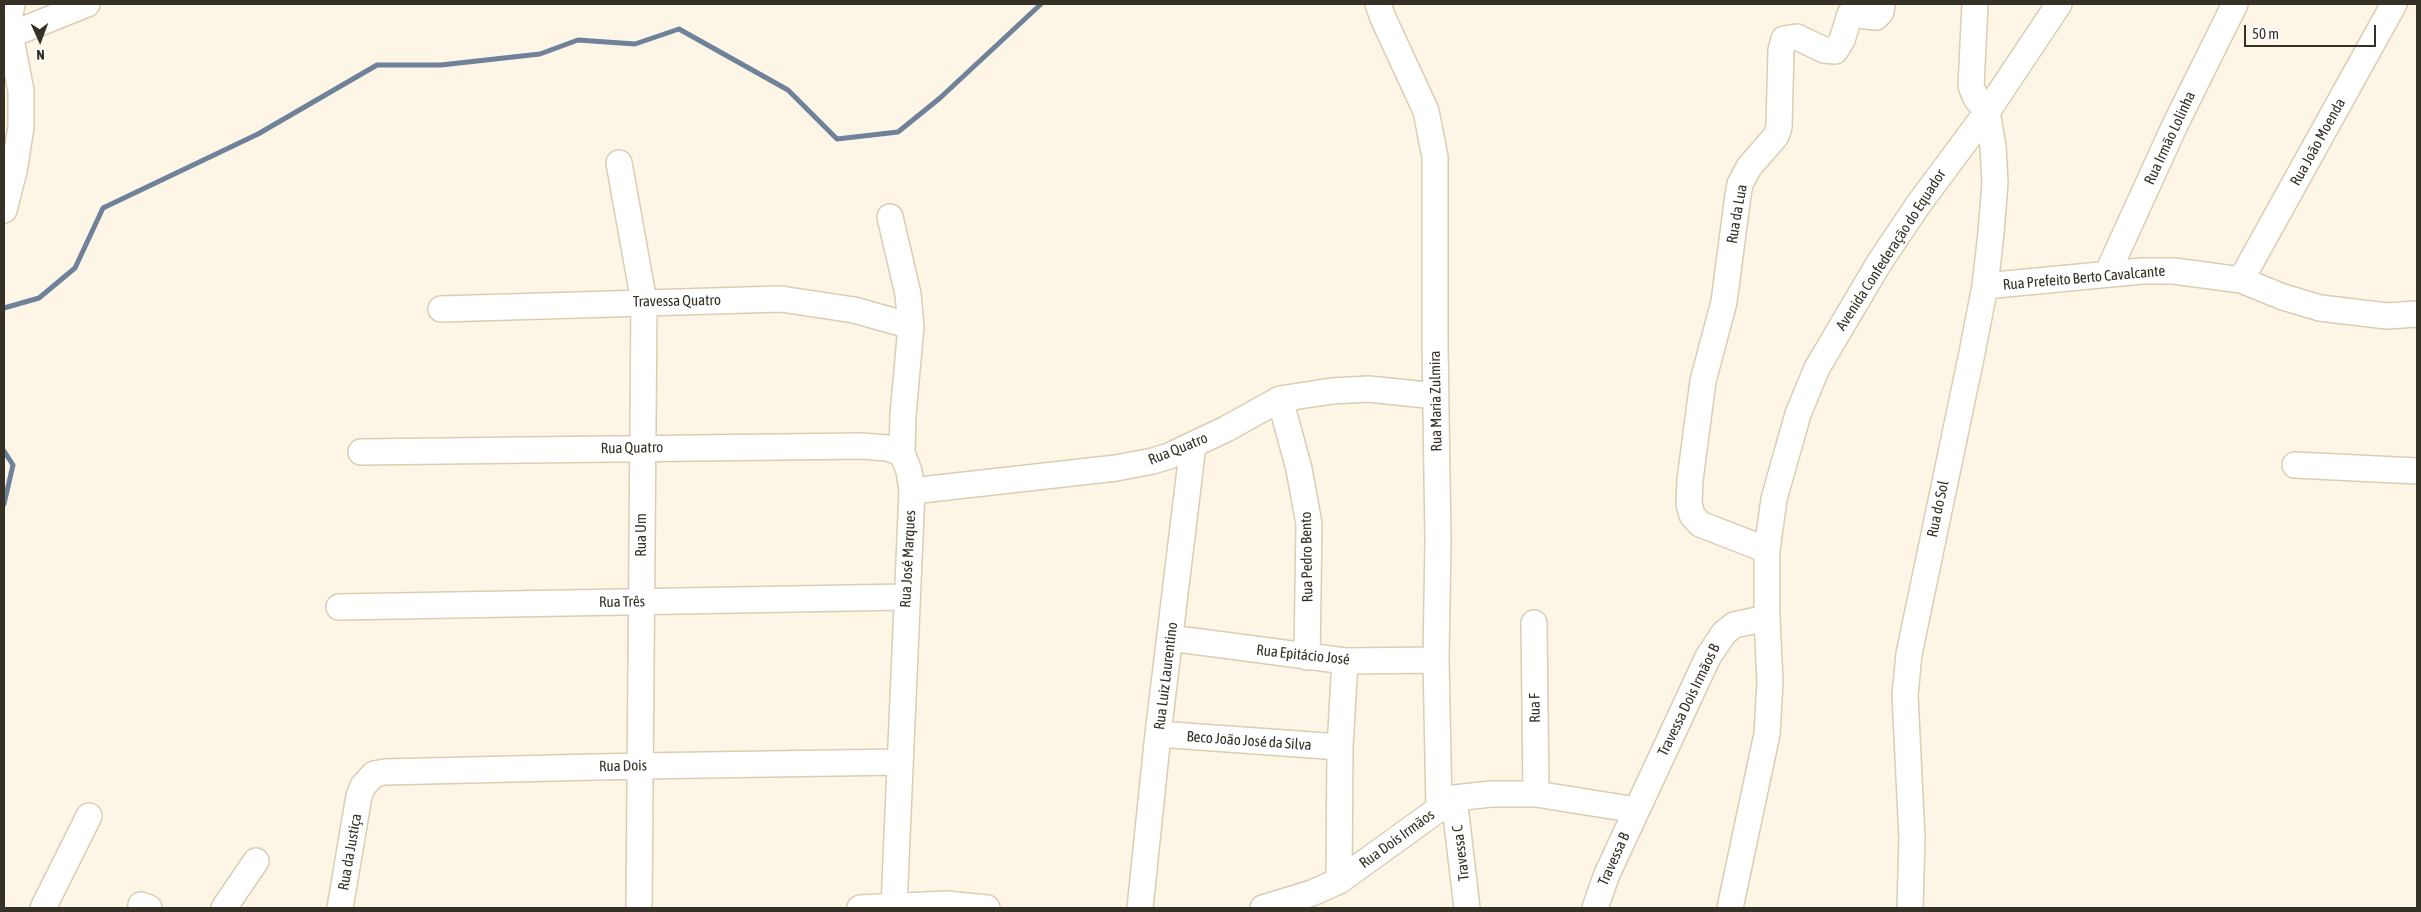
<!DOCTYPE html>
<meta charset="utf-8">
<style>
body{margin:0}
#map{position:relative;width:2421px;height:912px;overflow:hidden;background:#fdf6e6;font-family:"Asap Condensed",sans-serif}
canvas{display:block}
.frame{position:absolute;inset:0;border:5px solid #353126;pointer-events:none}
.north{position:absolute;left:15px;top:15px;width:50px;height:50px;-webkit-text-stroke:4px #fff;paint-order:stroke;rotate:178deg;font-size:14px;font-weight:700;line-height:20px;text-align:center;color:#353126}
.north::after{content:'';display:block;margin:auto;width:18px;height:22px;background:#353126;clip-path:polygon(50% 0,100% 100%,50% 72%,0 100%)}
.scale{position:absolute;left:2244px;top:25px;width:132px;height:22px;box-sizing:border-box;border:2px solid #353126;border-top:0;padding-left:6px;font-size:15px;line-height:18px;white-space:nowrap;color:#353126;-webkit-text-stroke:4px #fff;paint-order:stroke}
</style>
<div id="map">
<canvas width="2421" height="912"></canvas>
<div class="frame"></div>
<div class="north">N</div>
<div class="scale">50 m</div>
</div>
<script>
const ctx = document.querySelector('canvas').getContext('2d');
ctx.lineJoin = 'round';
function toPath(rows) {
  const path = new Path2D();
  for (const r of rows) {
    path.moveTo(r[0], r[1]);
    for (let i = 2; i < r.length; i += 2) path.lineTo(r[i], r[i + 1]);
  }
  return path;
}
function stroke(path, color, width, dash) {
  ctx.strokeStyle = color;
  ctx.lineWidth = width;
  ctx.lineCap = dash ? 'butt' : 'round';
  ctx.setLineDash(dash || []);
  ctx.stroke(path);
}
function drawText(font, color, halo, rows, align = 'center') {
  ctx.font = font + ' "Asap Condensed",sans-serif';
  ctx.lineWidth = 4;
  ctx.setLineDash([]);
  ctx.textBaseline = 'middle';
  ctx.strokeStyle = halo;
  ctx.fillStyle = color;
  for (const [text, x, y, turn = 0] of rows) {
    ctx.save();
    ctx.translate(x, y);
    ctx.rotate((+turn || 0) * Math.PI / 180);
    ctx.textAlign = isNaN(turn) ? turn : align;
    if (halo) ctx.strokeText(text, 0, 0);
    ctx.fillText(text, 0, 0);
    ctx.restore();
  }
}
const stream = toPath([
 [4,308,39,298,75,268,103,208,258,134,377,65,441,65,540,54,578,40,635,44,679,29,788,90,837,139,898,132,940,98,1041,4],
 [4,451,13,465,4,504]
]);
const minor = toPath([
 [1378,4,1383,18,1426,111,1435,157,1435,347,1438,540,1436,660,1439,809],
 [10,35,87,4],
 [619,163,644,302,639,908],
 [4,210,14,171,21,127,21,91,8,24,12,4],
 [890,217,908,294,911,326,903,415,902,453,909,471,912,491,894,906],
 [2107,274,2175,125,2235,4],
 [2241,280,2394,4],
 [1985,286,2142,271,2174,271,2241,280,2283,297,2320,308,2387,316,2417,314],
 [441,309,781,299,854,310,911,326],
 [1280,399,1299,469,1309,524,1307,657],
 [361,452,862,446,887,448,902,453],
 [2295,465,2417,471],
 [912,491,1116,468,1153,461,1169,456,1226,429,1280,399,1332,391,1368,389,1436,396],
 [1767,550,1700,524,1692,515,1689,504,1690,480,1703,381,1724,302,1738,195,1740,184,1749,167,1776,136,1779,127,1781,50,1784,39,1797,37,1824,50,1835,51,1842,40,1850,14,1876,17,1881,12,1882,4],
 [339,607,906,597],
 [1534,623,1536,794],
 [1170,638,1345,661,1436,660],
 [1158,734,1340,747],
 [1454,798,1467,908],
 [1339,881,1340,747,1345,661],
 [141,905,149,908],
 [43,908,89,816],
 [224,908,256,861],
 [340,908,359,796,363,786,374,774,385,772,639,766,900,762],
 [860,908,946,904,987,908],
 [1140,908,1158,734,1193,445],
 [1263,908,1312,893,1339,881,1454,798,1491,794,1536,794,1636,810],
 [1595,908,1607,874,1708,657,1724,633,1734,625,1767,618],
 [1730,908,1767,734,1770,682,1767,618,1767,550,1774,499,1798,414,1817,368,1879,263,1918,205,1987,112,2059,4],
 [1910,908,1912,838,1905,695,1909,654,1972,353,1985,286,1991,233,1995,182,1993,146,1987,112,1976,98,1971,86,1975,4]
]);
const streetNames = [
 ["Rua Irmão Lolinha",2170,138,-65],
 ["Rua João Moenda",2318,142,-61],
 ["Rua da Lua",1737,214,-80],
 ["Avenida Confederação do Equador",1891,250,-57],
 ["Rua Prefeito Berto Cavalcante",2084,278,-5],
 ["Travessa Quatro",677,301,-1],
 ["Rua Maria Zulmira",1436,401,-91],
 ["Rua Quatro",632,448,-1],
 ["Rua Quatro",1178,449,-22],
 ["Rua do Sol",1938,509,-78],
 ["Rua Um",641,535,-90],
 ["Rua Pedro Bento",1307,557,-91],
 ["Rua José Marques",908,559,-87],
 ["Rua Três",622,602,-1],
 ["Rua Epitácio José",1303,655,6],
 ["Rua Luiz Laurentino",1166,676,-83],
 ["Travessa Dois Irmãos B",1689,700,-64],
 ["Rua F",1535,708,-91],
 ["Beco João José da Silva",1249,741,4],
 ["Rua Dois",623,766,-1],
 ["Rua Dois Irmãos",1397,839,-36],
 ["Rua da Justiça",350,852,-80],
 ["Travessa C",1461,853,-97],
 ["Travessa B",1614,859,-66]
];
stroke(stream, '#6f829a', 5);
stroke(minor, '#d9ceb3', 28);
stroke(minor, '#fff', 25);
drawText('15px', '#353126', '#fff', streetNames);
</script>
